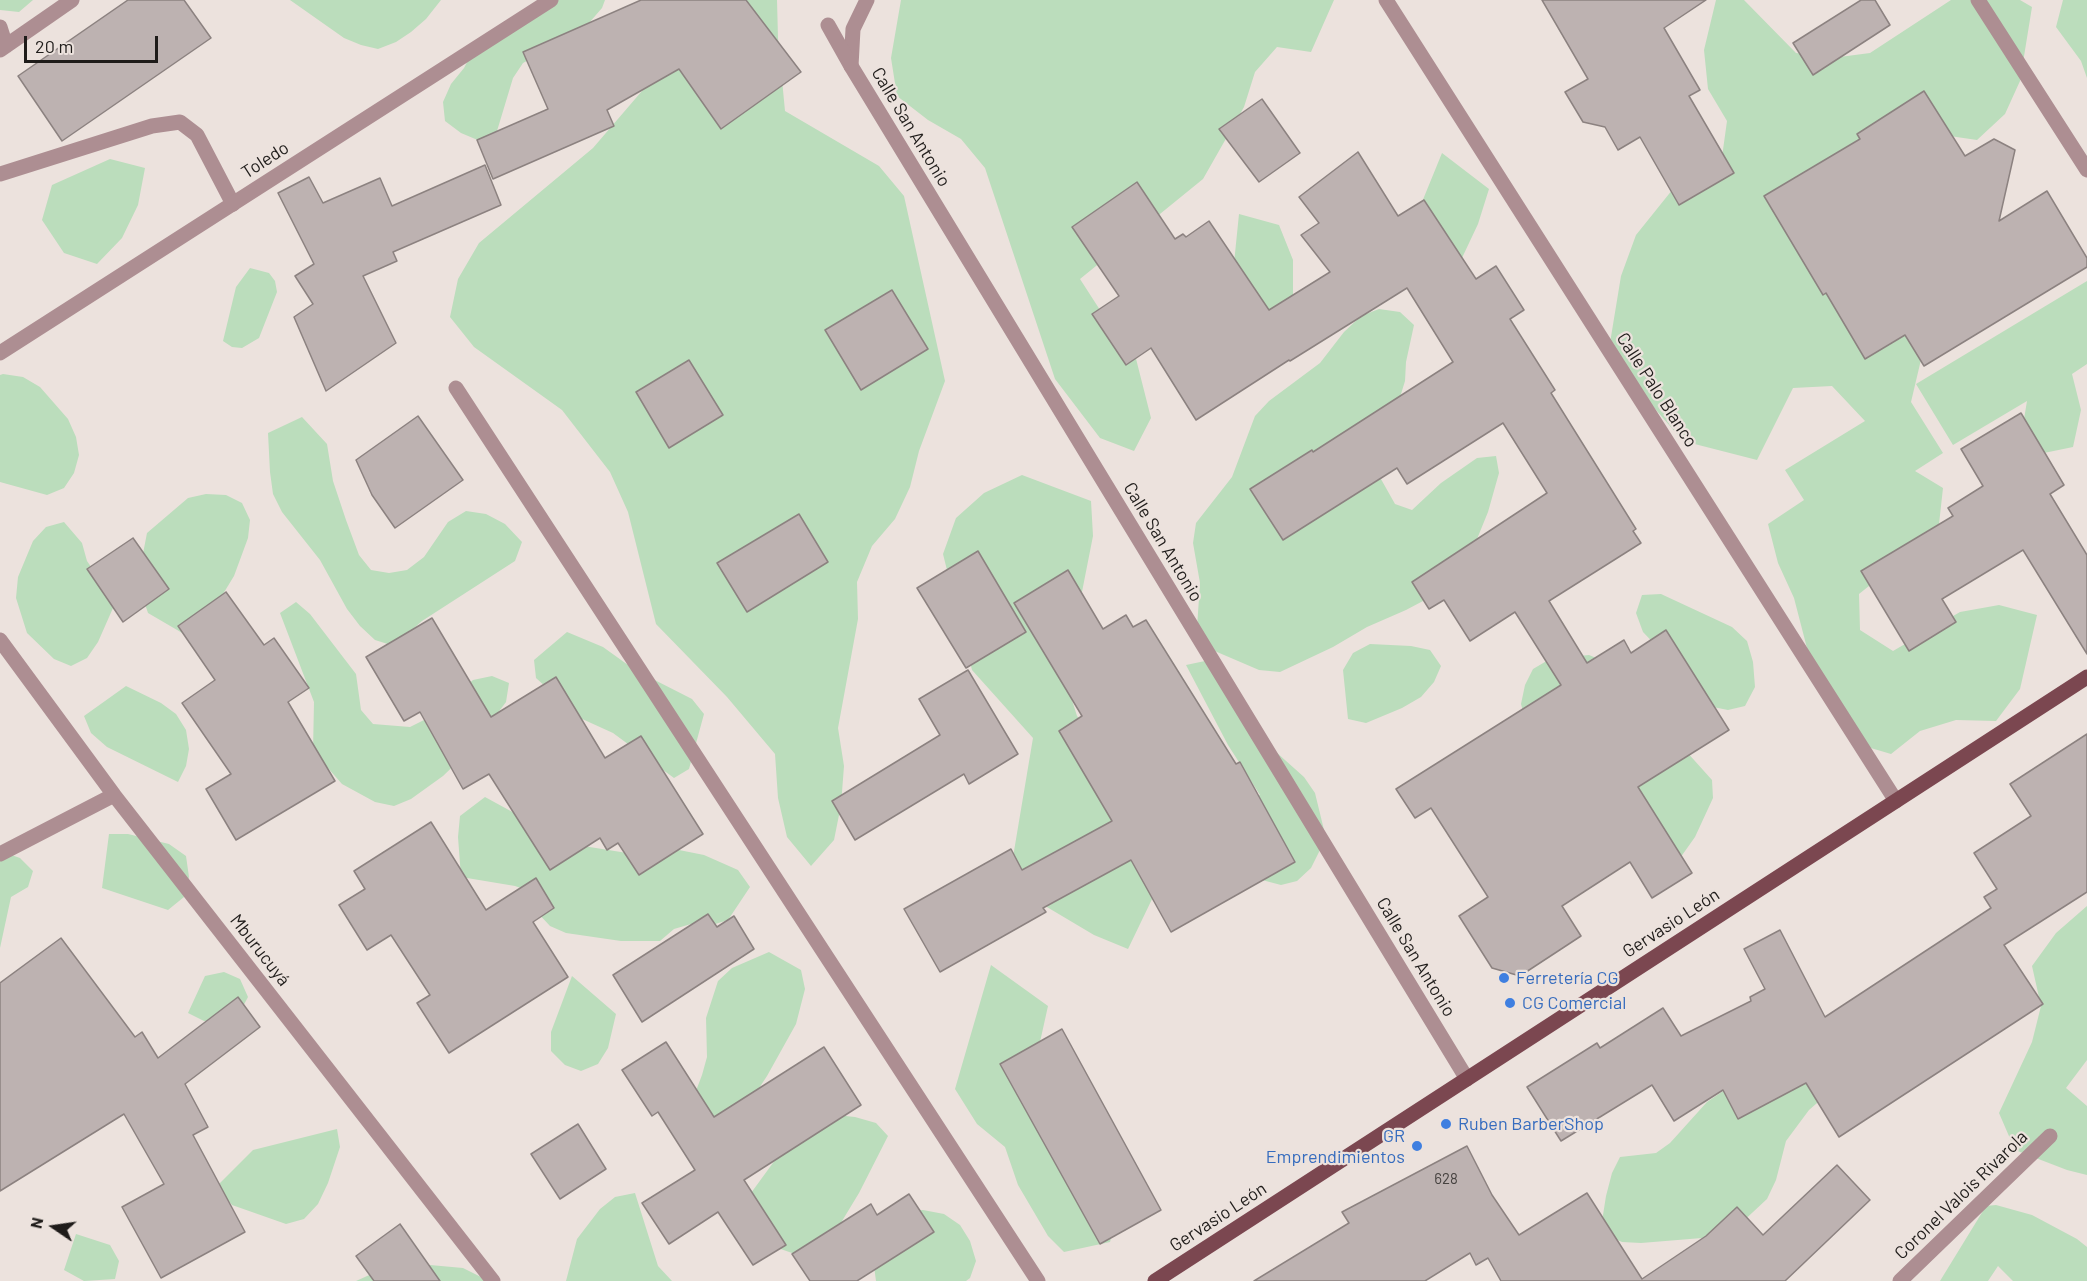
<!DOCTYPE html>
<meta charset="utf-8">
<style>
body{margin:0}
#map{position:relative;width:2087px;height:1281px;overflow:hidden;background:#ece2dd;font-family:Barlow,sans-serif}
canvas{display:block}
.north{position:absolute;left:24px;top:1197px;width:60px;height:60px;-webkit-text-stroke:4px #ece2dd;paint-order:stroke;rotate:283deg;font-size:16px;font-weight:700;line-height:24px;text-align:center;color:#1f1c1a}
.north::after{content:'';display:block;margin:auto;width:21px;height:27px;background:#1f1c1a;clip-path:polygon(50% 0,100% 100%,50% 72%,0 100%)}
.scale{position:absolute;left:24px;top:36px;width:134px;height:27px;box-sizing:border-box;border:3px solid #1f1c1a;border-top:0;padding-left:8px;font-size:18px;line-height:21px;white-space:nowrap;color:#1f1c1a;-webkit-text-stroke:4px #ece2dd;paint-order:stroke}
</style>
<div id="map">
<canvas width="2087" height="1281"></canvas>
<div class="north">N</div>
<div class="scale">20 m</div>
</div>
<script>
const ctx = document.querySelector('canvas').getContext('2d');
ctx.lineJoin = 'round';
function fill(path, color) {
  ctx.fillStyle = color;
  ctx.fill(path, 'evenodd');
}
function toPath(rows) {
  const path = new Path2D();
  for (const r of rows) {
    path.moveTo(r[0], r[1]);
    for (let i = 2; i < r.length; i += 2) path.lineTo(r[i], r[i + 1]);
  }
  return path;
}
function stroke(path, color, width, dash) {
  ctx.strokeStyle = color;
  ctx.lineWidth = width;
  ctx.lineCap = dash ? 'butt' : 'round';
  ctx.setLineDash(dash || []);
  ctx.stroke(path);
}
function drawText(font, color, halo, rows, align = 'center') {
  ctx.font = font + ' Barlow,sans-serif';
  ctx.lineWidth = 4.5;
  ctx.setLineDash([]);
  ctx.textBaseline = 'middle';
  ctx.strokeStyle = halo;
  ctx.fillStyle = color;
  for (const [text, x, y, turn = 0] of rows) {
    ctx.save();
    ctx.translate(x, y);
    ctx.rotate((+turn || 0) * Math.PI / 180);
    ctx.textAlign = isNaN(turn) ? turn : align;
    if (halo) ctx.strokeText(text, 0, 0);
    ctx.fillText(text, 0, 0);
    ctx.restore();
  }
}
const green = toPath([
 [0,0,33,0,19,12,0,10],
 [290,0,441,0,426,19,411,32,396,42,378,49,361,45,344,38],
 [541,0,605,0,602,8,589,23,556,45,523,63,513,78,497,131,480,141,461,133,445,121,443,102,451,84,464,68,475,47],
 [694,0,777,0,778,38,785,111,879,166,904,196,945,381,919,451,910,487,895,519,872,546,857,582,858,619,838,728,844,766,841,805,834,840,811,866,787,837,778,798,775,754,727,697,656,624,628,512,610,472,562,410,474,347,450,317,458,279,479,243,593,148,678,49],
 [901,0,1334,0,1311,52,1277,47,1255,72,1244,107,1203,179,1080,279,1100,310,1131,339,1151,418,1134,451,1100,438,1055,379,985,168,961,139,928,120,897,96,891,58],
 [1716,0,1744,0,1796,53,1832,58,1870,53,1951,0,2020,0,2032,7,2020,81,2005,114,1977,140,1943,135,1928,330,1911,402,1943,453,1915,471,1943,488,1939,524,1914,550,1859,594,1860,630,1893,651,1960,612,1999,605,2037,615,2020,689,1996,721,1956,720,1920,731,1891,754,1854,743,1815,679,1794,598,1778,563,1768,524,1804,500,1785,470,1865,421,1832,386,1793,388,1757,460,1683,441,1608,355,1621,276,1636,235,1685,174,1722,157,1727,121,1708,89,1704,50],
 [2063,0,2087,0,2087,78,2081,61,2056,27],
 [1442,153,1489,189,1478,224,1461,260,1422,202],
 [110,159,145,168,138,205,122,238,97,264,64,253,42,220,52,185],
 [1239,214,1279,225,1293,260,1293,298,1227,332],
 [250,268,269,273,275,281,277,292,259,338,242,348,232,347,223,341,236,287],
 [2087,281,2087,364,2072,374,2081,410,2073,447,2039,454,2024,419,2027,401,1953,445,1916,384],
 [1379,309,1400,312,1414,325,1406,362,1405,381,1377,472,1395,504,1412,510,1441,483,1477,458,1496,456,1499,473,1488,512,1466,566,1440,592,1406,610,1367,627,1333,647,1280,672,1259,670,1196,643,1200,583,1193,543,1196,523,1232,477,1255,416,1269,401,1320,363,1344,332,1361,316],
 [3,374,23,377,40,387,68,419,76,437,79,455,74,473,64,488,47,495,0,482,0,375],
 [302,417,327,444,333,481,346,520,359,555,371,570,389,573,407,570,424,557,448,522,466,511,486,514,505,524,522,542,515,561,422,621,394,646,375,640,360,626,347,609,320,560,282,512,273,494,270,472,268,433],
 [1022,475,1091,501,1093,536,1065,678,1077,716,1179,843,1128,949,1094,935,1025,894,1013,857,1033,738,972,670,943,554,956,518,984,493],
 [206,494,226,495,242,503,250,520,248,538,234,576,201,630,184,634,148,613,142,595,139,574,147,533,188,498],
 [64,522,82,543,87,561,98,577,112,588,113,608,98,642,87,658,71,666,54,659,27,633,16,598,18,577,33,541,46,527],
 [1661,594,1732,627,1747,641,1753,662,1755,687,1745,706,1728,710,1708,706,1685,676,1643,632,1636,613,1642,595],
 [296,602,310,614,356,674,361,710,373,724,410,727,428,718,473,680,492,676,509,683,506,702,470,750,443,776,411,799,394,806,375,802,342,784,313,751,314,702,280,613],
 [567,632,603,647,635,670,692,699,704,714,689,769,674,778,613,733,580,718,536,678,534,660],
 [1370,644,1411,646,1430,650,1441,666,1434,682,1421,697,1402,708,1366,723,1348,719,1343,670,1353,653],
 [1589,655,1606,662,1712,780,1713,798,1695,837,1668,875,1526,723,1521,704,1525,685,1533,669,1550,659],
 [1205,661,1276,752,1304,777,1315,793,1324,830,1320,850,1311,868,1297,881,1281,885,1243,875,1221,798,1260,795,1228,745,1186,665],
 [126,686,161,703,176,714,186,730,189,749,186,766,178,782,107,747,91,733,84,716],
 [485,797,571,844,627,853,664,847,704,855,738,870,750,887,728,920,709,926,691,924,674,929,660,941,621,941,566,933,550,926,536,911,532,892,515,886,461,877,458,837,460,816],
 [109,834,128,834,169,844,186,856,189,877,184,897,168,910,102,888],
 [0,851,20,858,33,871,28,887,11,897,0,948],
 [2087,906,2087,1060,2066,1088,2087,1106,2087,1175,2067,1170,2015,1150,1999,1113,2032,1042,2041,1006,2032,966,2056,933],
 [769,952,801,970,805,989,796,1024,767,1076,744,1111,714,1132,688,1112,702,1075,707,1057,706,1018,718,981,732,968],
 [991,965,1048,1006,1040,1042,1121,1203,1110,1242,1064,1252,1048,1236,1018,1185,1005,1147,977,1124,955,1089],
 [224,972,240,979,248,997,239,1014,222,1024,204,1021,188,1013,205,976],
 [572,976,616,1014,608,1048,598,1064,581,1071,565,1065,551,1051,551,1032],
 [1780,1043,1824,1097,1809,1110,1786,1141,1776,1180,1767,1199,1738,1226,1702,1238,1641,1243,1622,1242,1604,1234,1603,1215,1606,1196,1612,1173,1620,1157,1656,1153,1670,1143,1707,1102,1738,1081],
 [836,1115,855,1117,876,1123,888,1136,859,1193,839,1226,811,1250,792,1253,775,1247,751,1193,786,1145],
 [337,1129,340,1147,328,1183,318,1204,304,1219,286,1224,232,1205,217,1186,253,1150],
 [635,1193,658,1266,672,1281,566,1281,577,1239,600,1209,615,1197],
 [1996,1205,2032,1215,2077,1239,2087,1247,2087,1281,2013,1281,1998,1266,1988,1281,1940,1281,1986,1206],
 [923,1210,944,1214,960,1225,970,1241,976,1261,970,1278,966,1281,876,1281,871,1244,904,1211],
 [76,1234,110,1245,119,1261,115,1279,84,1281,64,1270],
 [419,1264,463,1268,489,1281,356,1281,376,1272]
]);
const building = toPath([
 [128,0,184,0,211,38,62,141,18,76,128,0],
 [641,0,746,0,801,72,721,129,679,69,607,110,614,126,493,179,477,140,548,109,523,52,641,0],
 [1542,0,1706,0,1664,28,1700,90,1689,96,1734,173,1679,205,1640,137,1618,150,1605,127,1583,122,1565,92,1588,79,1542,0],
 [1861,0,1875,0,1890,25,1813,75,1793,43,1861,0],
 [1924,91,1965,156,1994,139,2015,150,1999,221,2047,191,2087,258,2087,267,1924,366,1905,335,1865,359,1826,293,1823,295,1764,196,1860,139,1857,134,1924,91],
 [1262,99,1300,153,1259,182,1219,129,1262,99],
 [1358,152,1398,216,1424,200,1476,279,1496,266,1524,310,1510,319,1555,390,1551,393,1636,529,1633,531,1641,543,1549,601,1587,663,1624,640,1631,653,1666,630,1729,730,1638,787,1692,873,1652,898,1630,862,1562,906,1581,936,1520,976,1492,968,1459,916,1488,897,1431,808,1415,818,1396,789,1561,685,1515,612,1470,641,1444,600,1429,609,1412,582,1547,493,1503,423,1407,484,1397,468,1283,540,1250,489,1312,450,1313,452,1453,362,1407,288,1290,361,1289,360,1196,420,1151,348,1126,365,1092,314,1119,296,1072,227,1137,182,1175,239,1183,234,1186,237,1209,221,1269,310,1330,272,1301,235,1319,223,1299,197,1358,152],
 [485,165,501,205,393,252,397,261,363,276,396,343,326,391,294,317,313,304,295,276,314,264,278,193,309,177,323,203,380,178,392,206,485,165],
 [892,290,928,349,861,390,825,330,892,290],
 [689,360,723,415,669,448,636,392,689,360],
 [2021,413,2064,485,2050,494,2087,555,2087,654,2023,550,1942,599,1956,622,1909,651,1861,571,1953,516,1948,508,1983,486,1961,449,2021,413],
 [418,416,463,480,395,528,372,495,356,460,418,416],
 [799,514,828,562,747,612,717,563,799,514],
 [133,538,169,589,123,622,87,569,133,538],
 [978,551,1026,632,966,668,917,588,978,551],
 [1068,570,1103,629,1126,615,1133,627,1146,620,1236,764,1240,762,1295,862,1171,932,1131,860,1043,908,1046,912,940,972,904,909,1011,849,1022,870,1112,821,1059,731,1082,716,1014,603,1068,570],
 [226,592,264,645,274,638,309,688,288,702,335,781,236,840,206,789,231,774,182,703,215,680,178,626,226,592],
 [432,618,491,717,556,677,605,758,641,736,703,834,639,875,618,843,607,850,600,838,550,870,489,774,463,789,420,712,404,721,366,657,432,618],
 [968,670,1018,754,969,784,964,774,855,840,832,801,940,735,919,699,968,670],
 [2087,734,2087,892,2004,945,2043,1004,1839,1137,1806,1083,1738,1119,1723,1090,1674,1121,1652,1085,1561,1141,1527,1087,1597,1043,1600,1048,1663,1008,1681,1036,1751,1001,1750,997,1765,989,1744,949,1780,930,1825,1017,1991,908,1984,897,1997,889,1974,853,2031,816,2010,784,2087,734],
 [431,822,486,910,536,878,554,908,533,922,568,977,449,1053,417,1003,430,995,391,935,367,950,339,905,365,889,354,871,431,822],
 [708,914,717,927,734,916,754,949,642,1022,613,975,708,914],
 [61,938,135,1037,142,1032,158,1058,238,997,260,1027,185,1084,208,1127,193,1135,245,1232,161,1278,122,1207,164,1184,124,1114,0,1191,0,983,61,938],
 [1062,1029,1161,1210,1100,1244,1000,1064,1062,1029],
 [666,1042,714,1117,824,1047,861,1105,744,1180,786,1245,753,1265,718,1212,669,1244,642,1203,695,1170,658,1112,652,1116,622,1070,666,1042],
 [578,1124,606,1169,560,1199,531,1154,578,1124],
 [1467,1146,1492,1195,1519,1235,1587,1193,1642,1279,1706,1236,1737,1207,1763,1235,1837,1165,1870,1200,1785,1281,1501,1281,1488,1258,1476,1265,1470,1253,1425,1281,1254,1281,1349,1223,1342,1212,1467,1146],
 [909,1194,934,1232,857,1281,810,1281,792,1254,871,1204,877,1215,909,1194],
 [400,1224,440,1281,374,1281,356,1256,400,1224]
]);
const lane = toPath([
 [851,66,853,29,867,0],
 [0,174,152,126,180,122,197,135,233,204]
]);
const street = toPath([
 [1386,0,1896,801],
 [1978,0,2087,170],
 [828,25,851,66,1467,1079],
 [0,27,6,46],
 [0,50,72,0],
 [0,353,551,0],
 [456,388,1038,1281],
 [0,640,114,795,493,1281],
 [0,854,114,795],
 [1900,1281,2050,1136]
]);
const primary = toPath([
 [1155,1281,2087,677]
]);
const markers = [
 [1504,978,6,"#3f7fe0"],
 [1510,1003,6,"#3f7fe0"],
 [1446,1124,6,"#3f7fe0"],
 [1417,1146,6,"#3f7fe0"]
];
const numberNames = [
 ["628",1446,1179]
];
const streetNames = [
 ["Calle San Antonio",911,127,59],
 ["Toledo",265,160,-33],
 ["Calle Palo Blanco",1657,390,57],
 ["Calle San Antonio",1163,542,59],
 ["Gervasio León",1671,923,-33],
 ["Mburucuyá",260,950,52],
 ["Calle San Antonio",1416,957,59],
 ["Coronel Valois Rivarola",1961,1195,-44],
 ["Gervasio León",1218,1217,-33]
];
const shopNames = [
 ["Ferretería CG",1516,978],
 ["CG Comercial",1522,1003],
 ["Ruben BarberShop",1458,1124],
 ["GR",1405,1136,"right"],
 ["Emprendimientos",1405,1157,"right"]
];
fill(green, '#bbddbc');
fill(building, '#bdb2b1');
stroke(building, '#8c8280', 1.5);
stroke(lane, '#ad8e92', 15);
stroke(street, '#ad8e92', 15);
stroke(primary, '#7b4750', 15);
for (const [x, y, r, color] of markers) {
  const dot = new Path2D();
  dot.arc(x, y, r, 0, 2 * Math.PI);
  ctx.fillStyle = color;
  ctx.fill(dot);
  stroke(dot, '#ece2dd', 2);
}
drawText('15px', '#464240', null, numberNames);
drawText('18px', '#1f1c1a', '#ece2dd', streetNames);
drawText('18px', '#366cbe', '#ece2dd', shopNames, 'left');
</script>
